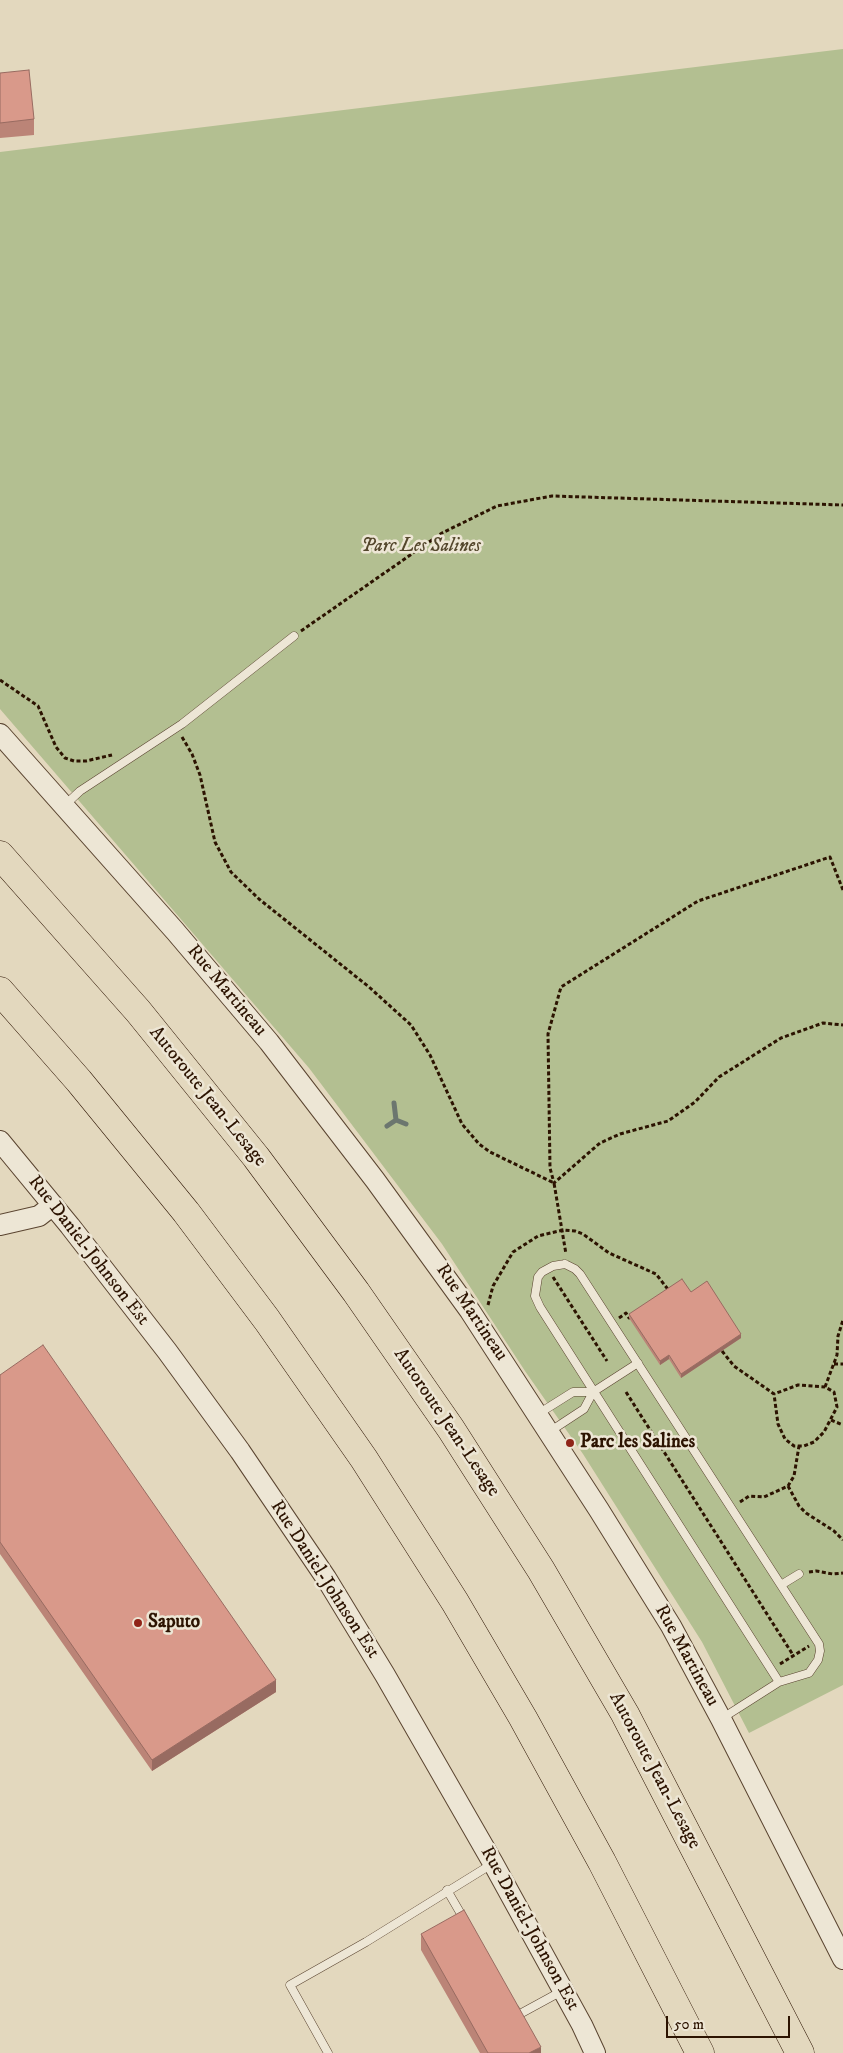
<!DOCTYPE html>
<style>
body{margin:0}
#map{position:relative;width:843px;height:2053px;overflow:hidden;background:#e3d8be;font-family:"IM FELL DW Pica",serif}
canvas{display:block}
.scale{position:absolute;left:666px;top:2016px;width:124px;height:22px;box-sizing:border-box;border:2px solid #2c1301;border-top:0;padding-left:6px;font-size:15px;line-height:18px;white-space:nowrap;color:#2c1301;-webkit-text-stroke:4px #ede6d5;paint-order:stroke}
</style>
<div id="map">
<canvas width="843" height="2053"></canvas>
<div class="scale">50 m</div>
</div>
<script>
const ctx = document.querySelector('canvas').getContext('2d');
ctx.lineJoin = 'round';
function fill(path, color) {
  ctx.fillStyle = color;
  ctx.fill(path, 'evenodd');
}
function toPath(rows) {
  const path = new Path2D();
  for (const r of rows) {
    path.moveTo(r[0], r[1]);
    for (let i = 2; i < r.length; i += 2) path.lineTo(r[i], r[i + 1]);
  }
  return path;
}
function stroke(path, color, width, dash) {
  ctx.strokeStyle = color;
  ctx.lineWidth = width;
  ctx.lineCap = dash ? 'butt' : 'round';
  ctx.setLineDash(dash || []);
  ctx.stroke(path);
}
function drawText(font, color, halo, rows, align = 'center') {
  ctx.font = font + ' "IM FELL DW Pica",serif';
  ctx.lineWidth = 5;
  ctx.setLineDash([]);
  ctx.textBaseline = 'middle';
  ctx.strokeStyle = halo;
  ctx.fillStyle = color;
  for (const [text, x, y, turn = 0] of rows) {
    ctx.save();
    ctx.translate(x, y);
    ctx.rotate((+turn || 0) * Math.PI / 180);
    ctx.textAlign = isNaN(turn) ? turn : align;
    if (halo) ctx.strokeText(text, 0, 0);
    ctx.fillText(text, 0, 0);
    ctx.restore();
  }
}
const green = toPath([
 [843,49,843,1685,749,1733,702,1642,583,1454,525,1371,442,1244,309,1068,0,709,0,152]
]);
const stream = toPath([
 [394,1103,396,1120,406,1124],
 [387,1126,396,1120]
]);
const path = toPath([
 [301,631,442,533,497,506,552,496,843,505],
 [0,680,38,706,56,747,65,758,74,761,86,761,112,755],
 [182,737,192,754,200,775,215,842,231,872,259,899,369,987,411,1025,430,1055,462,1124,479,1144,490,1152,554,1183,566,1254],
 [843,890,830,857,698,901,561,987,548,1034,550,1168,554,1183,600,1143,620,1134,668,1121,695,1102,719,1077,781,1038,823,1023,843,1025],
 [553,1277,607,1361],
 [488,1305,493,1286,513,1252,538,1236,563,1230,575,1231,583,1234,609,1253,656,1274,670,1292],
 [619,1318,626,1313,629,1318,631,1317],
 [722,1351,734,1366,774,1394,778,1424,785,1439,794,1446,804,1446,814,1442,824,1432,837,1407,834,1392,825,1387,798,1385,774,1394],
 [834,1364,843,1364],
 [825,1387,837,1355,838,1336,843,1320],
 [626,1392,793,1655],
 [831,1420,843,1425],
 [788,1486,799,1506,806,1513,834,1531,843,1540],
 [740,1502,749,1496,764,1497,788,1486,794,1476,799,1446],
 [809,1572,816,1571,833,1574,843,1573],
 [780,1664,809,1646]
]);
const service = toPath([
 [65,805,80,791,182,724,294,636],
 [565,1264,575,1269,580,1274,819,1644,820,1651,818,1660,809,1673,779,1682,540,1307,535,1296,538,1277,542,1272,553,1266,565,1264],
 [538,1414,573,1392,593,1392],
 [549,1432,584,1409,593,1392,638,1363],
 [781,1585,799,1574],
 [721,1719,779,1682],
 [447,1890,465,1921],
 [515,2009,518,2015,562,1991],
 [328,2053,290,1985,366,1942,492,1864]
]);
const tertiary = toPath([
 [0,734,175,931,269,1042,375,1180,470,1311,599,1510,671,1626,721,1719,843,1959],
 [0,1141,70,1226,167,1351,240,1451,326,1578,385,1675,493,1863,582,2025,595,2053],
 [0,1225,39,1216,53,1205]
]);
const motorway = toPath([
 [0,855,138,1011,256,1157,356,1292,451,1429,541,1570,625,1714,800,2053],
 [0,991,79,1081,186,1212,267,1320,364,1459,455,1602,523,1718,602,1862,700,2053]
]);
const wall = toPath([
 [0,73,34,119,34,135,0,138],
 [691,1292,741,1338,681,1378,669,1359,660,1365,629,1318,629,1314],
 [0,1375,276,1692,152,1771,0,1554],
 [421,1934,541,2053,480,2053,421,1950]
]);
const shadedWall = toPath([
 [741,1334,741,1338,681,1378,681,1374],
 [669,1355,669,1359,660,1365,660,1361],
 [276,1680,276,1692,152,1771,152,1760],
 [541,2047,541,2053,529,2053]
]);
const building = toPath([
 [29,70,34,119,0,123,0,73,29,70],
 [682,1279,691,1292,707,1281,741,1334,681,1374,669,1355,660,1361,629,1314,682,1279],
 [43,1345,276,1680,152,1760,0,1542,0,1375,43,1345],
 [464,1910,541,2047,529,2053,488,2053,421,1934,464,1910]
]);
const markers = [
 [570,1443,5,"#8f2418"],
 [138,1623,5,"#8f2418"]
];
const parkNames = [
 ["Parc Les Salines",421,547]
];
const streetNames = [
 ["Rue Martineau",226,991,50],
 ["Autoroute Jean-Lesage",207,1097,51],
 ["Rue Daniel-Johnson Est",88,1251,52],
 ["Rue Martineau",471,1313,56],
 ["Autoroute Jean-Lesage",446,1423,56],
 ["Rue Daniel-Johnson Est",324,1580,57],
 ["Rue Martineau",686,1656,61],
 ["Autoroute Jean-Lesage",654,1771,62],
 ["Rue Daniel-Johnson Est",529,1929,61]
];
const poiNames = [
 ["Parc les Salines",580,1443],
 ["Saputo",148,1623]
];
fill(green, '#b3bf91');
stroke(stream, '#6c766f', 5);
stroke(service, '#5a4430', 9);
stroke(tertiary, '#5a4430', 22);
stroke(motorway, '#2c1301', 29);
stroke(path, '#2c1301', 3, [4, 2.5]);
stroke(service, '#ede6d5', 8);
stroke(tertiary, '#ede6d5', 20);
stroke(motorway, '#e3d8be', 28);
fill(wall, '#bb8477');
fill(shadedWall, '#986b61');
fill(building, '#d9998a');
stroke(building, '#986b61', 1);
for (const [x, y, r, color] of markers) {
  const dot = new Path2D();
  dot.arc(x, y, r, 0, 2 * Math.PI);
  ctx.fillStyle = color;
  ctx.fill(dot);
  stroke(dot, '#ede6d5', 2);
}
drawText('italic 19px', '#54472c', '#ede6d5', parkNames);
drawText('19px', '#2c1301', '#ede6d5', streetNames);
drawText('bold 19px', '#2c1301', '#ede6d5', poiNames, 'left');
</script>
